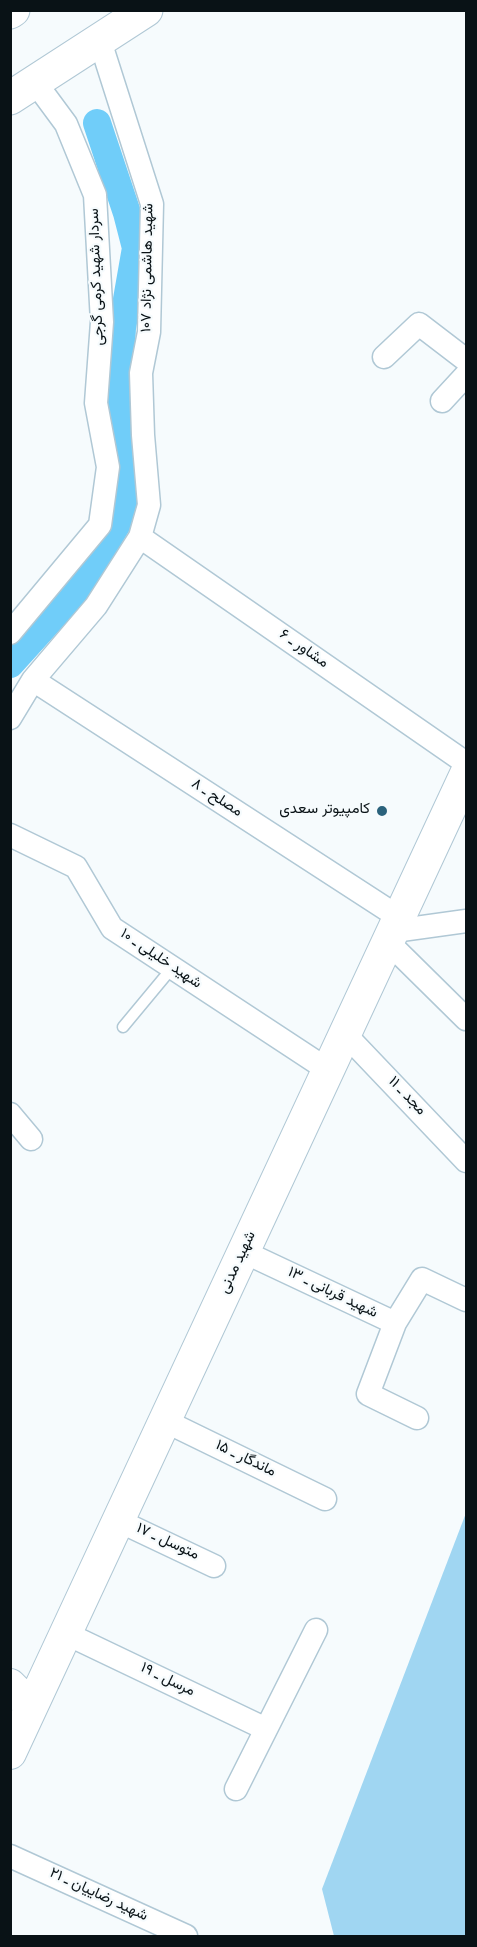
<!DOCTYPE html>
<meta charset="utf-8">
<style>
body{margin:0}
#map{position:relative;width:477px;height:1947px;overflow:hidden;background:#f6fbfd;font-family:Georgia,serif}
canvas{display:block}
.frame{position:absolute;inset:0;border:12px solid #091216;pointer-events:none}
</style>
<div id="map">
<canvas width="477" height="1947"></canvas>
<div class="frame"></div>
</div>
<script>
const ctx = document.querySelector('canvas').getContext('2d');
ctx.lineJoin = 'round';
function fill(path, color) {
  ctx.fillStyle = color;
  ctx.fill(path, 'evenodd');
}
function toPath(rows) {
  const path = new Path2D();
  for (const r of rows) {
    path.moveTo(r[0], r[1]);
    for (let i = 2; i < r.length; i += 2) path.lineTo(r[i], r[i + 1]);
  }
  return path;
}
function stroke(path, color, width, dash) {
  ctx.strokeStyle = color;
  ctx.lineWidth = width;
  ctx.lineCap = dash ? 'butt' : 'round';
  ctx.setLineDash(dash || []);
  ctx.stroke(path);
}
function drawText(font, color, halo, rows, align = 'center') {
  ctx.font = font + ' Georgia,Vazirmatn,serif';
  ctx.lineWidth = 4.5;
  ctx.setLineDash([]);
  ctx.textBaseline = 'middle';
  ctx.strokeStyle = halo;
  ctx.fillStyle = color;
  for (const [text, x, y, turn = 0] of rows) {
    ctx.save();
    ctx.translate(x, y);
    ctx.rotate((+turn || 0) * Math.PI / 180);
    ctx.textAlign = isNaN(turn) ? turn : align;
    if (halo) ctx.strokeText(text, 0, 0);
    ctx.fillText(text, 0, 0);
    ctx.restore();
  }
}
const green = toPath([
 [466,1513,466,1936,334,1936,322,1889]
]);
const canal = toPath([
 [10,664,78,589,126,509,117,419,122,328,136,248,127,213,97,123]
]);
const lane = toPath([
 [123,1027,172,968]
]);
const street = toPath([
 [384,357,419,324,466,360],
 [442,401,466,375],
 [140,537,466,763],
 [10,633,100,525,108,467,96,403,102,322,95,195,66,124,35,82],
 [33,680,400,918],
 [10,718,33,680,96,606,140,537,149,505,143,435,141,373,149,332,152,204,100,41],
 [10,835,76,867,112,928,328,1070],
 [394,931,466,921],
 [388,942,466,1019],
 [345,1034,466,1161],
 [10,1114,31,1139],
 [244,1252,395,1323,422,1279,466,1300],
 [395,1323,368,1394,417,1418],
 [165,1421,325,1499],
 [119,1521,214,1566],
 [67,1634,266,1729],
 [236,1789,316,1630],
 [10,1856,186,1936]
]);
const secondary = toPath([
 [10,1685,31,1706],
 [10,1753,466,774]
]);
const primary = toPath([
 [10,12,13,10],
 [10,98,146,10]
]);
const markers = [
 [382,811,6,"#2a627c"]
];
const streetNames = [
 ["شهید هاشمی نژاد ۱۰۷",149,268,-89],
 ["سردار شهید کرمی گرجی",98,277,-92],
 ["مشاور ـ ۶",303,650,35],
 ["مصلح ـ ۸",216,799,33],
 ["شهید خلیلی ـ ۱۰",160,960,34],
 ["مجد ـ ۱۱",406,1097,46],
 ["شهید مدنی",239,1263,-65],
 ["شهید قربانی ـ ۱۳",332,1294,26],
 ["ماندگار ـ ۱۵",245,1460,26],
 ["متوسل ـ ۱۷",167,1543,25],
 ["مرسل ـ ۱۹",167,1681,26],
 ["شهید رضاییان ـ ۲۱",98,1896,25]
];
const poiNames = [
 ["کامپیوتر سعدی",370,811]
];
fill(green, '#a0d6f2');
stroke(canal, '#70cdf9', 28);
stroke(lane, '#b0c8d5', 13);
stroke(street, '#b0c8d5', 25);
stroke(secondary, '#b0c8d5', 34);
stroke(primary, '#b0c8d5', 35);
stroke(lane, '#fff', 10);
stroke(street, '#fff', 22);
stroke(secondary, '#fff', 32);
stroke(primary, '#fff', 33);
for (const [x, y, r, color] of markers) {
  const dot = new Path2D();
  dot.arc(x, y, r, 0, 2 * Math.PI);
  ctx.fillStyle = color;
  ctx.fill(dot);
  stroke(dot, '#f6fbfd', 2);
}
drawText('15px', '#091216', '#f6fbfd', streetNames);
drawText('15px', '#091216', '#f6fbfd', poiNames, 'right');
</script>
